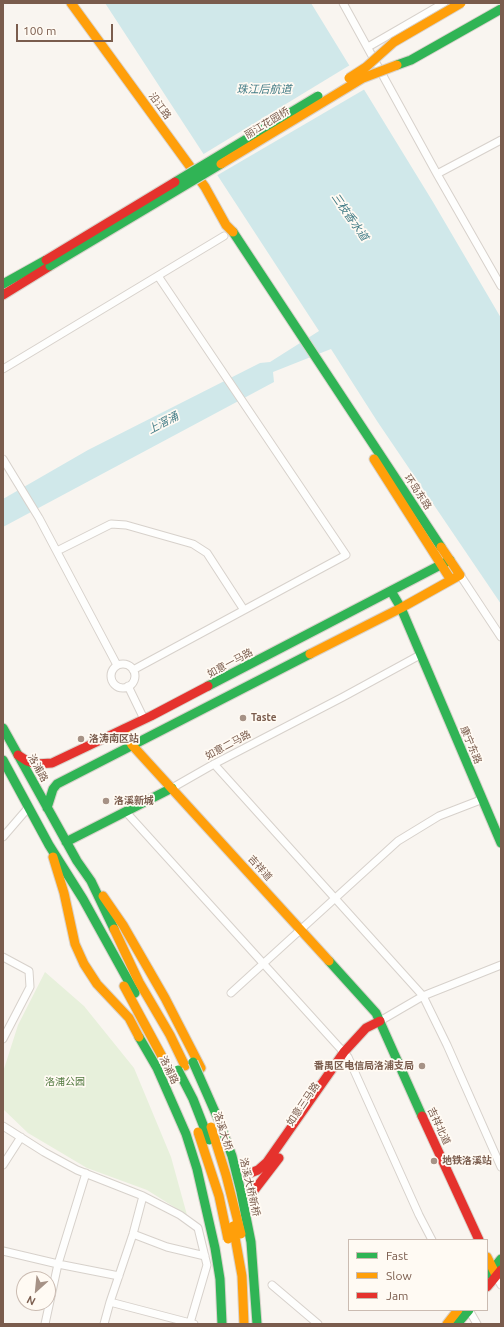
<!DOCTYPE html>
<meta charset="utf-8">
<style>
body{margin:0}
#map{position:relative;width:504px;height:1327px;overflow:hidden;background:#f9f5f0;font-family:Ubuntu,sans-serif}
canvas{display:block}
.frame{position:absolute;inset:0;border:4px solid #7a5c4d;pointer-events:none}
.legend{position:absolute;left:348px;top:1239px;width:140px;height:72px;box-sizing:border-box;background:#fffaf3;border:1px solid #cabbb1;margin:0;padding:5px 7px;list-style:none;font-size:12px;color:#7a5c4d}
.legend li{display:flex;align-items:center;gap:8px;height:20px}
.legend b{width:20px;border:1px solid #cabbb1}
.north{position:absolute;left:16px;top:1271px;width:40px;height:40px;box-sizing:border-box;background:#fffaf3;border:1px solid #cabbb1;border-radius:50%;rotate:207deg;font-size:11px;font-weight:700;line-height:16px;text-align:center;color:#7a5c4d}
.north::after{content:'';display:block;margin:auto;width:14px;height:18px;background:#a69286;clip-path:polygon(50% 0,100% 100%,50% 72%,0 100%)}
.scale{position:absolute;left:16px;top:24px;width:97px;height:18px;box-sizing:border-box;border:2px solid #7a5c4d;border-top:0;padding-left:5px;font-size:12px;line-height:14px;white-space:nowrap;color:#7a5c4d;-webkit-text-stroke:3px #fffaf3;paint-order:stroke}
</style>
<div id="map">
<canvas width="504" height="1327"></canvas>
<div class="frame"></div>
<ul class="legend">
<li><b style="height:5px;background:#30b455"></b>Fast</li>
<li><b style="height:5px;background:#ff9f0a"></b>Slow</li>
<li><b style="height:5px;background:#e5322d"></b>Jam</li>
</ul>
<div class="north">N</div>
<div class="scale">100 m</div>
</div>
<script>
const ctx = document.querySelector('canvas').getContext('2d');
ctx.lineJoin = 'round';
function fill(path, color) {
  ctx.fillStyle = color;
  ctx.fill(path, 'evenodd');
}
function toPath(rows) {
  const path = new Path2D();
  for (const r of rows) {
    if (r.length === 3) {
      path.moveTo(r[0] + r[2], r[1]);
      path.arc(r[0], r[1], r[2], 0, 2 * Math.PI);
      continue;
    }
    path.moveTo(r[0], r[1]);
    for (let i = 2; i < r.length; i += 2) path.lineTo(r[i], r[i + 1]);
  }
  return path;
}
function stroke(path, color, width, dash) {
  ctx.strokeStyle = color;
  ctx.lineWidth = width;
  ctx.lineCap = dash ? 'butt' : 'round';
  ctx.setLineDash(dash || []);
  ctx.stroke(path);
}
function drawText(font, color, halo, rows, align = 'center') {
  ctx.font = font + ' Ubuntu,"Noto Sans SC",sans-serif';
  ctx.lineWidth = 3.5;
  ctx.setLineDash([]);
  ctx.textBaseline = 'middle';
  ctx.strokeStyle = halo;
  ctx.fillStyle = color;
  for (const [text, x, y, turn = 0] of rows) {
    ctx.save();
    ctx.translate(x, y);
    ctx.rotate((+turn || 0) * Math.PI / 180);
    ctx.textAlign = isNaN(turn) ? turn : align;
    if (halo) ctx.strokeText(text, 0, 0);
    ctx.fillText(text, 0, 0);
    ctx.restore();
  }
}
const green = toPath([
 [45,972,84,1006,134,1068,171,1157,187,1215,147,1190,87,1168,28,1133,3,1109,3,1072,18,1025]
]);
const water = toPath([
 [105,3,311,3,433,202,501,318,501,604,377,421,331,349,273,372,274,382,3,527,3,499,88,450,260,363,270,362,319,331]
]);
const pier = toPath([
 [350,65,365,89,216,176,202,155]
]);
const street = toPath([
 [343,3,437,174,501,286],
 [368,47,444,3],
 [437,174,501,140],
 [3,369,224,236],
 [3,459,39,518,117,665],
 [57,551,111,524,126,525,193,544,207,553,244,610],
 [460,575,501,637],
 [123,676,12],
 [133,670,346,555,158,276],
 [128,686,144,719],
 [214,764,423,996,447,1045,501,1167],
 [172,788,214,764,343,697,420,655],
 [126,812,348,1057,419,1215,432,1240],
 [3,837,28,808],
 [3,957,29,971,30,987,3,1039],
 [231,993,398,841,439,816,483,799],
 [380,1021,423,996,501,965],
 [3,1126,44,1152,77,1170,143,1196],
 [3,1165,21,1137],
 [133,1234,167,1247,205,1256],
 [3,1251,58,1264,119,1276],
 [496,1276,501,1285],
 [272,1285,318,1324],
 [110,1302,194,1324],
 [469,1310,477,1324],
 [45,1324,58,1264,86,1173],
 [104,1324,110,1302,133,1234,143,1196,180,1215,198,1228,207,1265,190,1323]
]);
const fast = toPath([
 [233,232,441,547],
 [3,284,46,260],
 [391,591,401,608,501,843],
 [208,686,450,560],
 [3,728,77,861,91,881,114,929],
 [3,760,49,845,83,899,135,993],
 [47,808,53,789,57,784,310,654],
 [66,842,172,788],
 [329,961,376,1013,422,1116],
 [139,1037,157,1068,186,1134,197,1169,215,1248,220,1279,222,1324],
 [489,1274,501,1259],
 [457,1324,469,1310]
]);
const slow = toPath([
 [71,3,205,187,226,225,233,232],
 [374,459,451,580],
 [310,654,401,608,460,575,441,547],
 [124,729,132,745,329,961],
 [53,857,64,893,75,944,84,964,97,984,129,1018,139,1037],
 [103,896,123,925,165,998,201,1068],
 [114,929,139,982,170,1035,185,1066],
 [124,986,171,1073],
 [487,1257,496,1275],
 [447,1324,458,1310]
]);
const jam = toPath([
 [3,295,50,266],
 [18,755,27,761,36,764,52,763,151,716,208,686],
 [422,1116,479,1240],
 [230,1181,258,1170,267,1162,344,1052,366,1028,380,1021],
 [246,1201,279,1158],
 [487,1287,501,1270]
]);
const fastBridge = toPath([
 [397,65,411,60,501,9],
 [175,182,318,96],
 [50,266,221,164],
 [193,1062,219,1121,232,1156,241,1192,251,1242,257,1324],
 [178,1070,193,1099,209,1140]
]);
const slowBridge = toPath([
 [349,78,366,67,394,42,461,3],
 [221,164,363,78,397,65],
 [211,1127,226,1175,241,1234],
 [198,1132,219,1196,228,1239],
 [233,1226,242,1276,244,1324]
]);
const jamBridge = toPath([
 [46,260,175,182]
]);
const markers = [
 [243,718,4,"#a69286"],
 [81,739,4,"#a69286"],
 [106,801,4,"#a69286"],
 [422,1066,4,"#a69286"],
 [434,1161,4,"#a69286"]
];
const streetNames = [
 ["沿江路",160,106,54],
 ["丽江花园桥",267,123,-31],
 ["环岛东路",418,492,56],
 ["如意一马路",230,663,-28],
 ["如意二马路",228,745,-28],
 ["康宁东路",471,745,67],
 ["洛浦路",38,768,61],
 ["吉祥道",260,868,48],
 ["洛浦路",169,1070,64],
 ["如意三马路",303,1104,-56],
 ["吉祥北道",439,1126,65],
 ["洛溪大桥",223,1131,72],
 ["洛溪大桥新桥",250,1187,77]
];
const poiNames = [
 ["Taste",251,718],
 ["洛涛南区站",89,739],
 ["洛溪新城",114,801],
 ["番禺区电信局洛浦支局",414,1066,"right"],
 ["地铁洛溪站",442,1161]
];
const parkNames = [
 ["洛浦公园",65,1082]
];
const waterNames = [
 ["珠江后航道",264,89],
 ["三枝香水道",350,217,55],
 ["上滘涌",163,423,-28]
];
fill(green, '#e7f0db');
fill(water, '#d0e8ea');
fill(pier, '#f9f5f0');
stroke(street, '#d7d1cb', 9);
stroke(fast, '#d9d2cb', 11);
stroke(slow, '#d9d2cb', 11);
stroke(jam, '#d9d2cb', 11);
stroke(street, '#fefefd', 7);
stroke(fast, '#30b455', 9);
stroke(slow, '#ff9f0a', 9);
stroke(jam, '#e5322d', 9);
stroke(fastBridge, '#d9d2cb', 11, []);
stroke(slowBridge, '#d9d2cb', 11, []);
stroke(jamBridge, '#d9d2cb', 11, []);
stroke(fastBridge, '#30b455', 9);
stroke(slowBridge, '#ff9f0a', 9);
stroke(jamBridge, '#e5322d', 9);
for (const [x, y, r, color] of markers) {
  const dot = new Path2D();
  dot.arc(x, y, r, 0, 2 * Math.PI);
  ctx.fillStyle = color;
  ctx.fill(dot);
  stroke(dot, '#fffaf3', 1.5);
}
drawText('10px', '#7a5c4d', '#fffaf3', streetNames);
drawText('bold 10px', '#7a5c4d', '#fffaf3', poiNames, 'left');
drawText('10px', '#537a41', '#fffaf3', parkNames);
drawText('italic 11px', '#437c86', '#fffaf3', waterNames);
</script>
